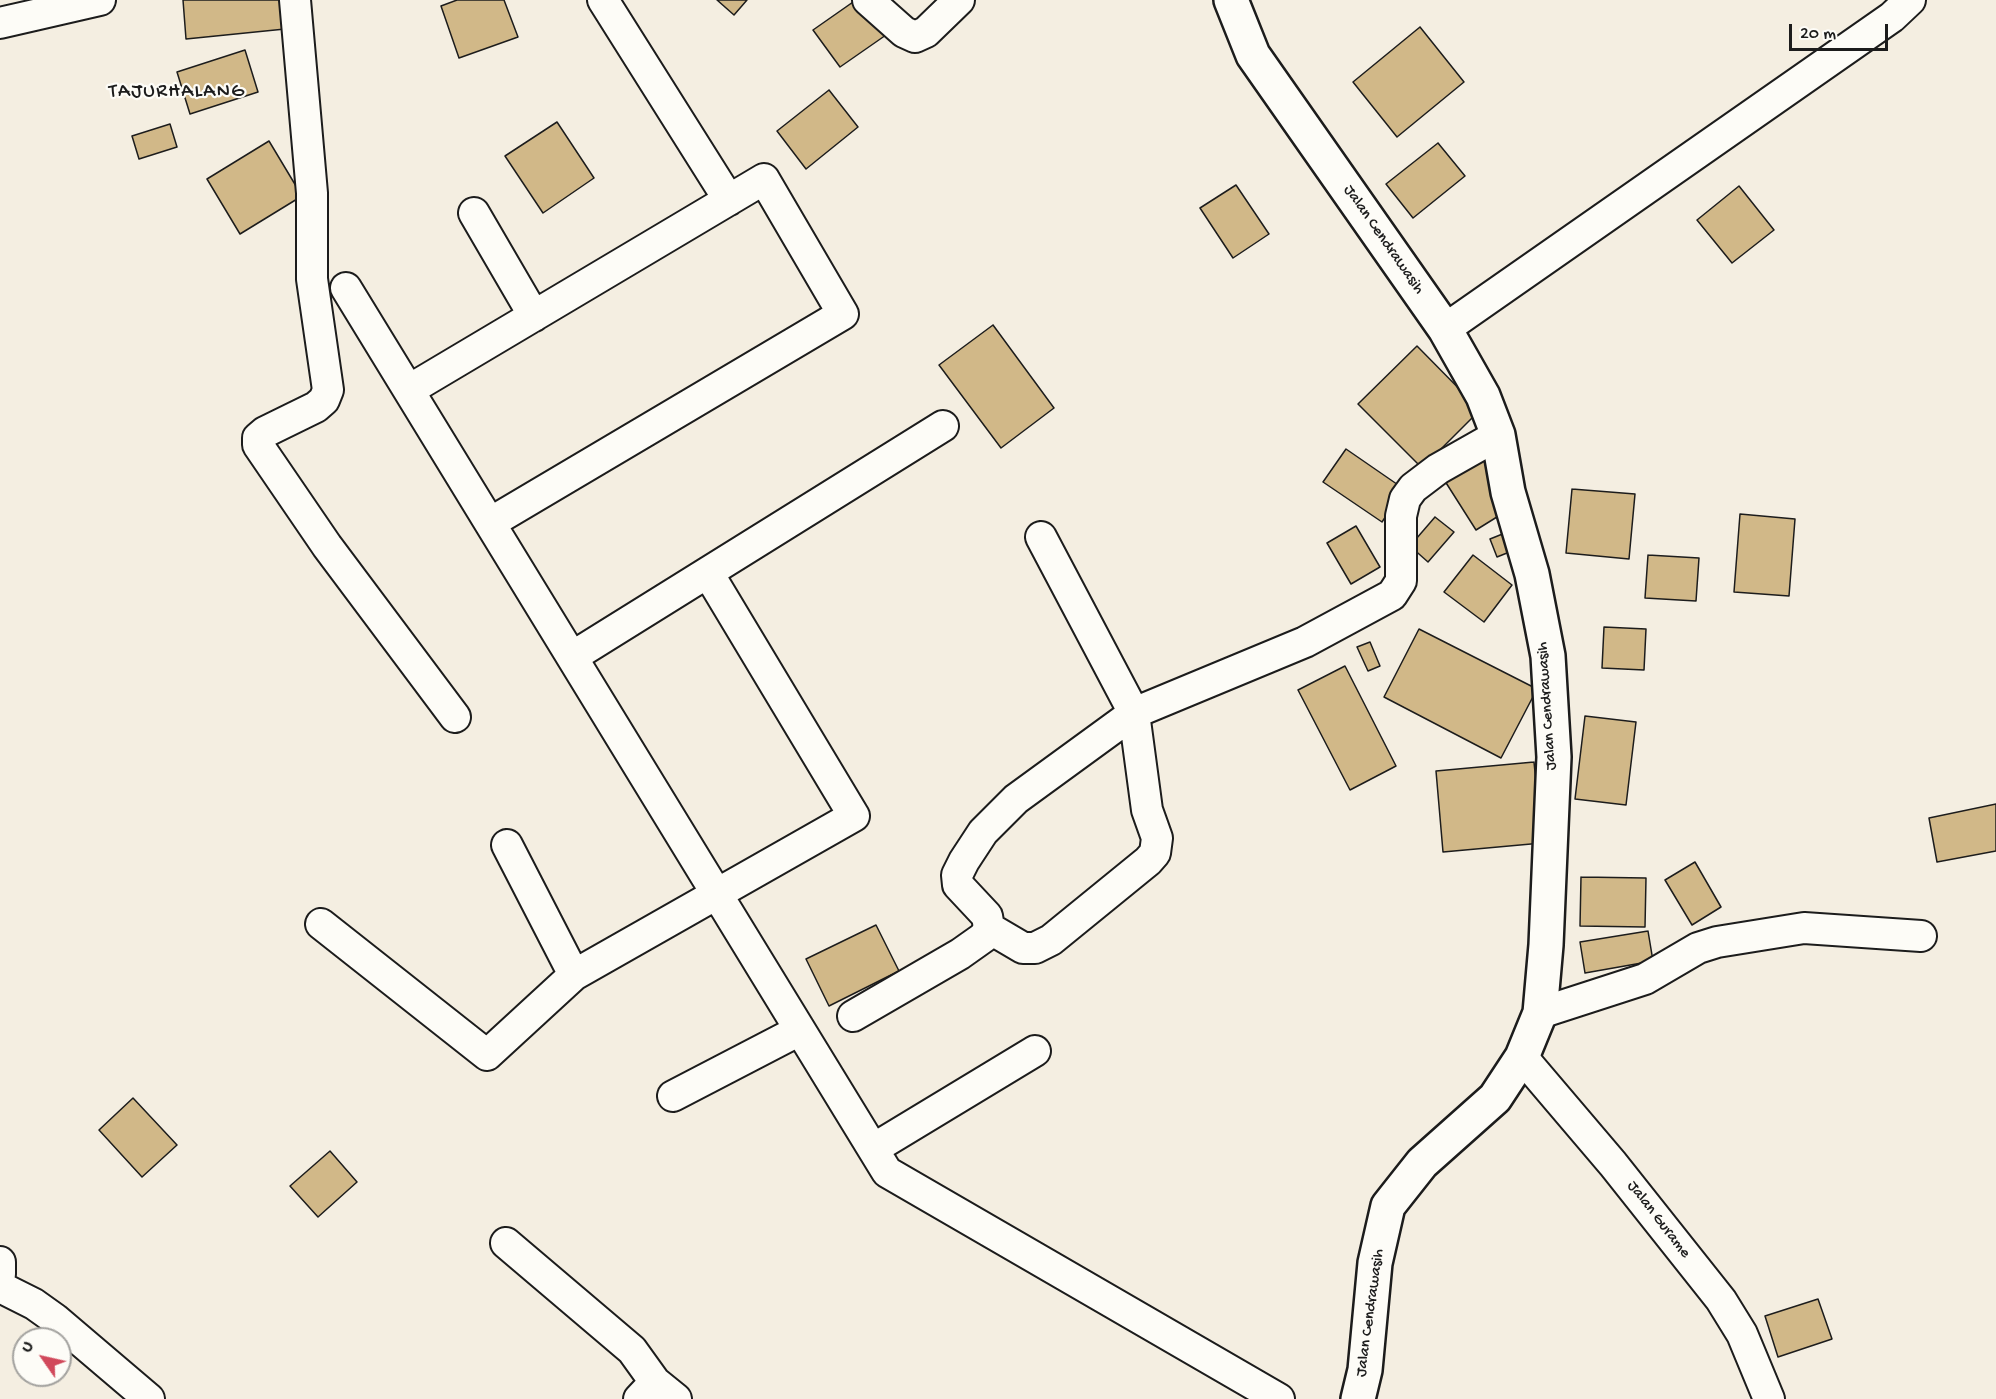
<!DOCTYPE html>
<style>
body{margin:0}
#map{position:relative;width:1996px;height:1399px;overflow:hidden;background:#f4eee1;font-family:"Gochi Hand",sans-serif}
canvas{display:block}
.north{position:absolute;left:12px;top:1327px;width:60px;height:60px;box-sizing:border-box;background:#fdfcf7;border:2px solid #a3a29f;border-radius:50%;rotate:304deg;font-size:16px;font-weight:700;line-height:24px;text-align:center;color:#1c1c1c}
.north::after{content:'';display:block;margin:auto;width:21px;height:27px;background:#d1495b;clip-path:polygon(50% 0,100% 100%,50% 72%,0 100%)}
.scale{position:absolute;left:1789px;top:24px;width:99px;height:27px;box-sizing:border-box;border:3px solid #1c1c1c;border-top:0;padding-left:8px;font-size:18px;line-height:21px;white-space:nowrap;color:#1c1c1c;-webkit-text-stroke:4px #fdfcf7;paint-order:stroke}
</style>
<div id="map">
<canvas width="1996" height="1399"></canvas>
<div class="north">U</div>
<div class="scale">20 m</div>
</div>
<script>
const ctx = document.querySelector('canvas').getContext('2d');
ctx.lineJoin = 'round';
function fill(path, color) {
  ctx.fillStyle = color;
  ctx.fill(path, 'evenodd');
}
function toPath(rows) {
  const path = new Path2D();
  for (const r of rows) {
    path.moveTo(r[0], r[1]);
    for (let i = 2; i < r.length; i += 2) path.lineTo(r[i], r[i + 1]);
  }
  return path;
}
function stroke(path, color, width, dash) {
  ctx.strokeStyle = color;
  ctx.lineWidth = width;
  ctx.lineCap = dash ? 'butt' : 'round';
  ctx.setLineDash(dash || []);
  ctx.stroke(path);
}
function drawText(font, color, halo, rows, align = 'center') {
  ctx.font = font + ' "Gochi Hand",sans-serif';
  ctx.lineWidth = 4.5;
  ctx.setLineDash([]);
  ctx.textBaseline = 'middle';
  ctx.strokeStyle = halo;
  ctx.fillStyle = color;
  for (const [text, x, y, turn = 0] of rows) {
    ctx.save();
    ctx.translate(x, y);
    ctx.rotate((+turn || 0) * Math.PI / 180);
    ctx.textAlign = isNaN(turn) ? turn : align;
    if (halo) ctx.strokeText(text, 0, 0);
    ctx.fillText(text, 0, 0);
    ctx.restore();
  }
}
const building = toPath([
 [183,0,282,0,285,29,186,39,183,0],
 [457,0,504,0,518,37,459,58,441,6,457,0],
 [717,0,747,0,734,15,717,0],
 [856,0,886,35,840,67,813,30,856,0],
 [1420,27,1464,82,1397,137,1353,82,1420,27],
 [245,50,258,92,190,114,177,72,245,50],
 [829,90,858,127,806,169,777,131,829,90],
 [557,122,594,178,543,213,505,156,557,122],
 [170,124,177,147,139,159,132,136,170,124],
 [269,141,302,196,240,234,207,179,269,141],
 [1438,143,1465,176,1413,218,1386,184,1438,143],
 [1236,185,1269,234,1233,258,1200,208,1236,185],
 [1739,186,1774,230,1732,263,1697,220,1739,186],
 [993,325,1054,408,1001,448,939,365,993,325],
 [1417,346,1480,410,1422,468,1358,404,1417,346],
 [1346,449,1404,489,1382,522,1323,482,1346,449],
 [1480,454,1513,507,1476,530,1443,478,1480,454],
 [1572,489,1635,494,1629,559,1566,553,1572,489],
 [1740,514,1795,519,1789,596,1734,592,1740,514],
 [1435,517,1454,532,1428,562,1410,546,1435,517],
 [1356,526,1380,567,1351,584,1327,543,1356,526],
 [1510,531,1517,549,1497,557,1490,539,1510,531],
 [1473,555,1512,585,1484,622,1444,592,1473,555],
 [1648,555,1699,558,1696,601,1645,598,1648,555],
 [1604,627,1646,629,1644,670,1602,668,1604,627],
 [1419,629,1537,689,1501,758,1384,697,1419,629],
 [1370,642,1380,666,1368,671,1357,647,1370,642],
 [1345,666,1396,766,1350,790,1298,690,1345,666],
 [1585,716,1636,722,1626,805,1575,799,1585,716],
 [1534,762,1542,843,1443,852,1436,771,1534,762],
 [1996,804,1996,851,1937,862,1929,818,1996,804],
 [1695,862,1721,907,1692,925,1665,880,1695,862],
 [1581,877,1646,878,1645,927,1580,926,1581,877],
 [876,925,899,971,829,1006,806,959,876,925],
 [1648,931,1653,961,1585,973,1580,942,1648,931],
 [133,1098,177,1145,142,1177,99,1130,133,1098],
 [330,1151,357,1182,318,1217,290,1186,330,1151],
 [1818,1299,1832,1339,1778,1357,1765,1316,1818,1299]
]);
const street = toPath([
 [295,0,312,193,312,279,328,390,324,400,316,407,265,432,258,438,258,445,327,546,455,717],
 [603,0,729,200],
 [868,0,904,32,915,37,926,32,959,0],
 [0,23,100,0],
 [474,213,534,316],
 [346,288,887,1172,1279,1399],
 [1445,329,1892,17,1910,0],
 [409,390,764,179,843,314,490,523],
 [572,657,943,426],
 [507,845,574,975],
 [321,924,487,1055,574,975,854,816,708,573],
 [989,928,1023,948,1035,948,1051,940,1148,861,1155,853,1157,838,1147,810,1134,713,1305,642,1392,595,1401,581,1401,516,1405,499,1413,488,1438,469,1498,435],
 [1540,1013,1645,979,1698,948,1717,942,1804,928,1921,936],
 [853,1016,960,954,984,937,989,928,987,916,958,885,957,875,964,861,983,832,1016,799,1134,713,1041,537],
 [1522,1057,1613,1164,1721,1300,1742,1334,1769,1399],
 [673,1096,800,1030],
 [873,1149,1035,1051],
 [506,1243,632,1350,655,1382,639,1399],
 [0,1262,0,1274],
 [0,1287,34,1304,55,1319,149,1399],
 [655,1382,676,1399]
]);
const secondary = toPath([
 [1231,0,1253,55,1445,329,1483,396,1498,435,1508,492,1532,574,1548,656,1554,757,1546,945,1540,1013,1522,1057,1495,1098,1422,1163,1388,1206,1375,1263,1365,1370,1358,1399]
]);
const streetNames = [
 ["Jalan Cendrawasih",1383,240,55],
 ["Jalan Cendrawasih",1548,706,-94],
 ["Jalan Gurame",1658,1220,52],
 ["Jalan Cendrawasih",1371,1313,-82]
];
const quarterNames = [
 ["TAJURHALANG",177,93]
];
fill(building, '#d1b888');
stroke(building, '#1c1c1c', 1.5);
stroke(street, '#1c1c1c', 34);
stroke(secondary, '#1c1c1c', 38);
stroke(street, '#fdfcf7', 30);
stroke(secondary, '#fdfcf7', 33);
drawText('16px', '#1c1c1c', '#fdfcf7', streetNames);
ctx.letterSpacing = '1.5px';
drawText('20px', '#1c1c1c', '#fdfcf7', quarterNames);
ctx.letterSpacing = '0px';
</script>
